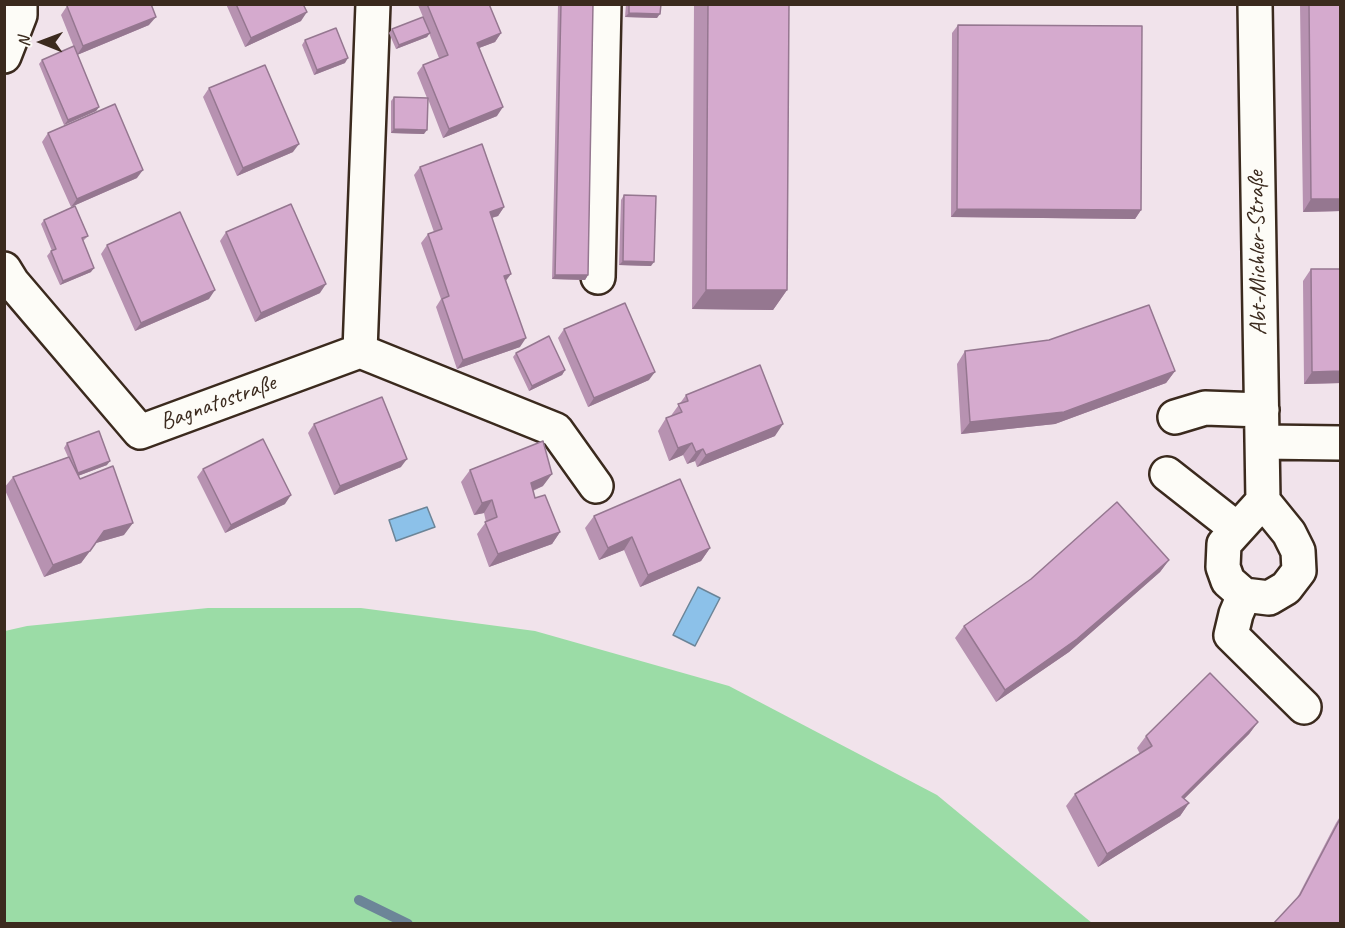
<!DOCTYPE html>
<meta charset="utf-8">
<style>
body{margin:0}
#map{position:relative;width:1345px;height:928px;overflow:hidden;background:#f1e3eb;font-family:Caveat,sans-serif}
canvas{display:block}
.frame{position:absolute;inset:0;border:6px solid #3b2a1e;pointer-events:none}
.north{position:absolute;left:12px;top:12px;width:60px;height:60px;-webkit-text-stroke:4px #fdfcf7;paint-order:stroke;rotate:271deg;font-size:16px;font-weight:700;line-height:24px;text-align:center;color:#3b2a1e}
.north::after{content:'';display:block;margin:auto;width:21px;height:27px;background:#3b2a1e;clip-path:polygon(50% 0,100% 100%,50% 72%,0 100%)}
</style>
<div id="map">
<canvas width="1345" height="928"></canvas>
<div class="frame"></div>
<div class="north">N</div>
</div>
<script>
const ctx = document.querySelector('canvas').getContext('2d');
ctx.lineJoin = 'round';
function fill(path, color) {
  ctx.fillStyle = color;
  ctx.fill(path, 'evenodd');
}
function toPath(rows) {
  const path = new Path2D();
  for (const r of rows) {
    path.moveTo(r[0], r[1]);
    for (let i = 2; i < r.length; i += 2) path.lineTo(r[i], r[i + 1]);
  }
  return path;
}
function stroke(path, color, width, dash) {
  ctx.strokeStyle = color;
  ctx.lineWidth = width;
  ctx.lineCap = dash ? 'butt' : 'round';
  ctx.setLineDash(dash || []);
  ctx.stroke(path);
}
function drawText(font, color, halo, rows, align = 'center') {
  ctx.font = font + ' Caveat,sans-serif';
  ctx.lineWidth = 6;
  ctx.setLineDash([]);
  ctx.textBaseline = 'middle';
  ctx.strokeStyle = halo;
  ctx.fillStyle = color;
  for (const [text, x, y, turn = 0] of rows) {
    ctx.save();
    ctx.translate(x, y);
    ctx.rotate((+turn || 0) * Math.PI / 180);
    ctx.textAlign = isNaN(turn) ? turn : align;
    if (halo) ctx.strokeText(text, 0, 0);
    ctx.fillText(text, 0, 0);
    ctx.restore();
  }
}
const green = toPath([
 [208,608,361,608,535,631,729,686,937,795,1092,923,5,923,5,631,27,626]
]);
const water = toPath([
 [427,507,435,527,396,541,389,520,427,507],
 [698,587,720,598,695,646,673,635,698,587]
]);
const stream = toPath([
 [359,900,408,924]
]);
const minor = toPath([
 [1255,4,1263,501,1289,533,1298,551,1299,571,1286,588,1269,598,1244,595,1228,581,1223,567,1224,544,1263,501],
 [4,56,20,15,20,4],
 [4,269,12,282,140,432,360,351,556,430,596,486],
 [598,277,604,4],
 [360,351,373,4],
 [1175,417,1205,408,1262,410],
 [1262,442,1340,443],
 [1167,474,1237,529],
 [1244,595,1236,614,1231,635,1304,707]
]);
const wall = toPath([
 [226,4,303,4,301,21,245,47],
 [419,4,489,4,501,33,495,42,479,48,497,116,443,138,428,99,424,134,391,133,391,101,394,97,427,98,417,73,423,65,439,58,429,33,427,37,396,49,389,33,392,29,423,17,418,5],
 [558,4,593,4,588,275,585,280,552,279],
 [626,4,661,4,657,18,625,17],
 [694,4,789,4,787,290,773,310,692,309],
 [1300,4,1341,4,1341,211,1303,212],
 [67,6,149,25,77,55,61,15],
 [958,25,1141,210,1135,219,951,217,952,33],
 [305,40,345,63,314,75,302,45],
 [42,60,99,107,96,111,64,125,39,64],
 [209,88,293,152,237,176,203,97],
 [48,133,137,178,71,207,42,142],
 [420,167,504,207,498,216,492,218,520,347,457,369,436,307,441,299,421,243,428,234,434,232,414,175],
 [624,195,651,266,619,265,621,200],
 [44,220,88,236,83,241,91,272,60,285,47,256,51,251,52,251,41,224],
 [226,232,320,293,255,322,220,241],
 [107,245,209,299,135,331,101,254],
 [1311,269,1341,269,1341,383,1304,384,1303,281],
 [564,329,649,380,588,407,558,338],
 [965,351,1175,371,1166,383,1055,424,961,434,957,364],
 [516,353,565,370,562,375,529,391,513,357],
 [686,395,775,436,697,467,695,461,687,464,683,455,669,461,658,431,666,418,670,417],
 [314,424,401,467,334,495,308,433],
 [67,443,107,465,78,476,124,535,96,543,81,563,44,577,4,488,13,477,68,457,64,448],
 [203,469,285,504,225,533,197,477],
 [470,470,543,486,533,491,535,498,560,532,552,544,489,567,477,534,486,522,484,513,474,515,461,482],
 [594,516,710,548,701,561,640,587,624,550,599,560,585,528],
 [1169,560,1160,572,1069,652,996,702,955,638,964,626],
 [1258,722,1249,734,1184,799,1189,803,1180,816,1098,867,1066,806,1075,794,1140,754,1137,748,1146,736],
 [1341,815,1341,924,1296,900,1336,823]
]);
const shadedWall = toPath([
 [307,12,301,21,245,47,251,38],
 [629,13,660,14,657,18,625,17],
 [156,17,149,25,77,55,83,46],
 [430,33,427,37,396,49,399,45],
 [501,33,495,42,471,51,477,43],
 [348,58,345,63,314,75,317,70],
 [99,107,96,111,64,125,68,120],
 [503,107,497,116,443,138,449,129],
 [394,129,427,130,424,134,391,133],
 [299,144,293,152,237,176,243,168],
 [143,170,137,178,71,207,77,199],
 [1311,199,1341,199,1341,211,1303,212],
 [504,207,498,216,483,220,490,212],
 [957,209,1141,210,1135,219,951,217],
 [623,261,654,262,651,266,619,265],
 [94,268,91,272,60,285,63,281],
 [511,274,505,282,504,276],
 [555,275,588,275,585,280,552,279],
 [326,284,320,293,255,322,261,313],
 [215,290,209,299,135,331,141,323],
 [706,290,787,290,773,310,692,309],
 [526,338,520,347,457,369,463,360],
 [565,370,562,375,529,391,532,386],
 [1175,371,1166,383,1055,424,961,434,970,422],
 [1341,371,1341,383,1304,384,1312,372],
 [655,372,649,380,588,407,594,398],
 [783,424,775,436,697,467,706,455],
 [692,443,683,455,669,461,678,448],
 [703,449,695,461,687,464,696,452],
 [407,459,401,467,334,495,340,486],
 [110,461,107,465,75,477,78,473],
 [552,474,543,486,522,495,531,483],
 [291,495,285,504,225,533,231,525],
 [492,500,484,513,474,515,482,503],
 [133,523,124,535,96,543,81,563,44,577,53,565,104,531],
 [560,532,552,544,489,567,498,554],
 [632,537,624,550,599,560,608,548],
 [710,548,701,561,640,587,648,575],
 [1169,560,1160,572,1069,652,996,702,1005,690],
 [1258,722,1249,734,1174,809,1182,797],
 [1189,803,1180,816,1098,867,1107,854]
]);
const building = toPath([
 [70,4,151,4,156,17,83,46,67,6,70,4],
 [236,4,303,4,307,12,251,38,236,4],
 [427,4,489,4,501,33,477,43,503,107,449,129,423,65,448,55,427,4],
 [561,4,593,4,588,275,555,275,561,4],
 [629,4,661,4,660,14,629,13,629,4],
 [708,4,789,4,787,290,706,290,708,4],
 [1309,4,1341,4,1341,199,1311,199,1309,4],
 [423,17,430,33,399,45,392,29,423,17],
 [958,25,1142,26,1141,210,957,209,958,25],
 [336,28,348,58,317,70,305,40,336,28],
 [74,46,99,107,68,120,42,60,74,46],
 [265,65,299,144,243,168,209,88,265,65],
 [394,97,428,98,427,130,394,129,394,97],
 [115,104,143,170,77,199,48,133,115,104],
 [482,144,504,207,490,212,511,274,504,276,526,338,463,360,442,299,449,296,428,234,442,229,420,167,482,144],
 [624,195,656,196,654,262,623,261,624,195],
 [291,204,326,284,261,313,226,232,291,204],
 [75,206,88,236,82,238,94,268,63,281,51,251,56,249,44,220,75,206],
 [180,212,215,290,141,323,107,245,180,212],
 [1311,269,1341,269,1341,371,1312,372,1311,269],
 [625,303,655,372,594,398,564,329,625,303],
 [1149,305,1175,371,1064,412,970,422,965,351,1049,340,1149,305],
 [549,336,565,370,532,386,516,353,549,336],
 [760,365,783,424,706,455,703,449,696,452,692,443,678,448,666,418,682,412,678,404,688,401,686,395,760,365],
 [382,397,407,459,340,486,314,424,382,397],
 [99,431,110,461,78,473,67,443,99,431],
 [263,439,291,495,231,525,203,469,263,439],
 [543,441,552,474,531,483,535,498,545,495,560,532,498,554,485,522,497,517,492,500,482,503,470,470,543,441],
 [69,457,80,479,113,466,133,523,104,531,90,551,53,565,13,477,69,457],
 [680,479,710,548,648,575,632,537,608,548,594,516,680,479],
 [1117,502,1169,560,1077,639,1005,690,964,626,1031,579,1117,502],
 [1210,673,1258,722,1182,797,1189,803,1107,854,1075,794,1152,746,1146,736,1210,673],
 [1341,817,1341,924,1273,924,1300,895,1341,817]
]);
const streetNames = [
 ["Abt-Michler-Straße",1258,253,-91],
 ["Bagnatostraße",218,403,-20]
];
fill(green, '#9bdca6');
fill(water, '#8cc1e9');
stroke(water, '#6c8598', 1.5);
stroke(stream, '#6c8598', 10);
stroke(minor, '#3b2a1e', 38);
stroke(minor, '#fdfcf7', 33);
fill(wall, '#b792b1');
fill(shadedWall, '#957790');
fill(building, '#d5aace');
stroke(building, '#957790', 1.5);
drawText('24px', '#3b2a1e', '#fdfcf7', streetNames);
</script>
